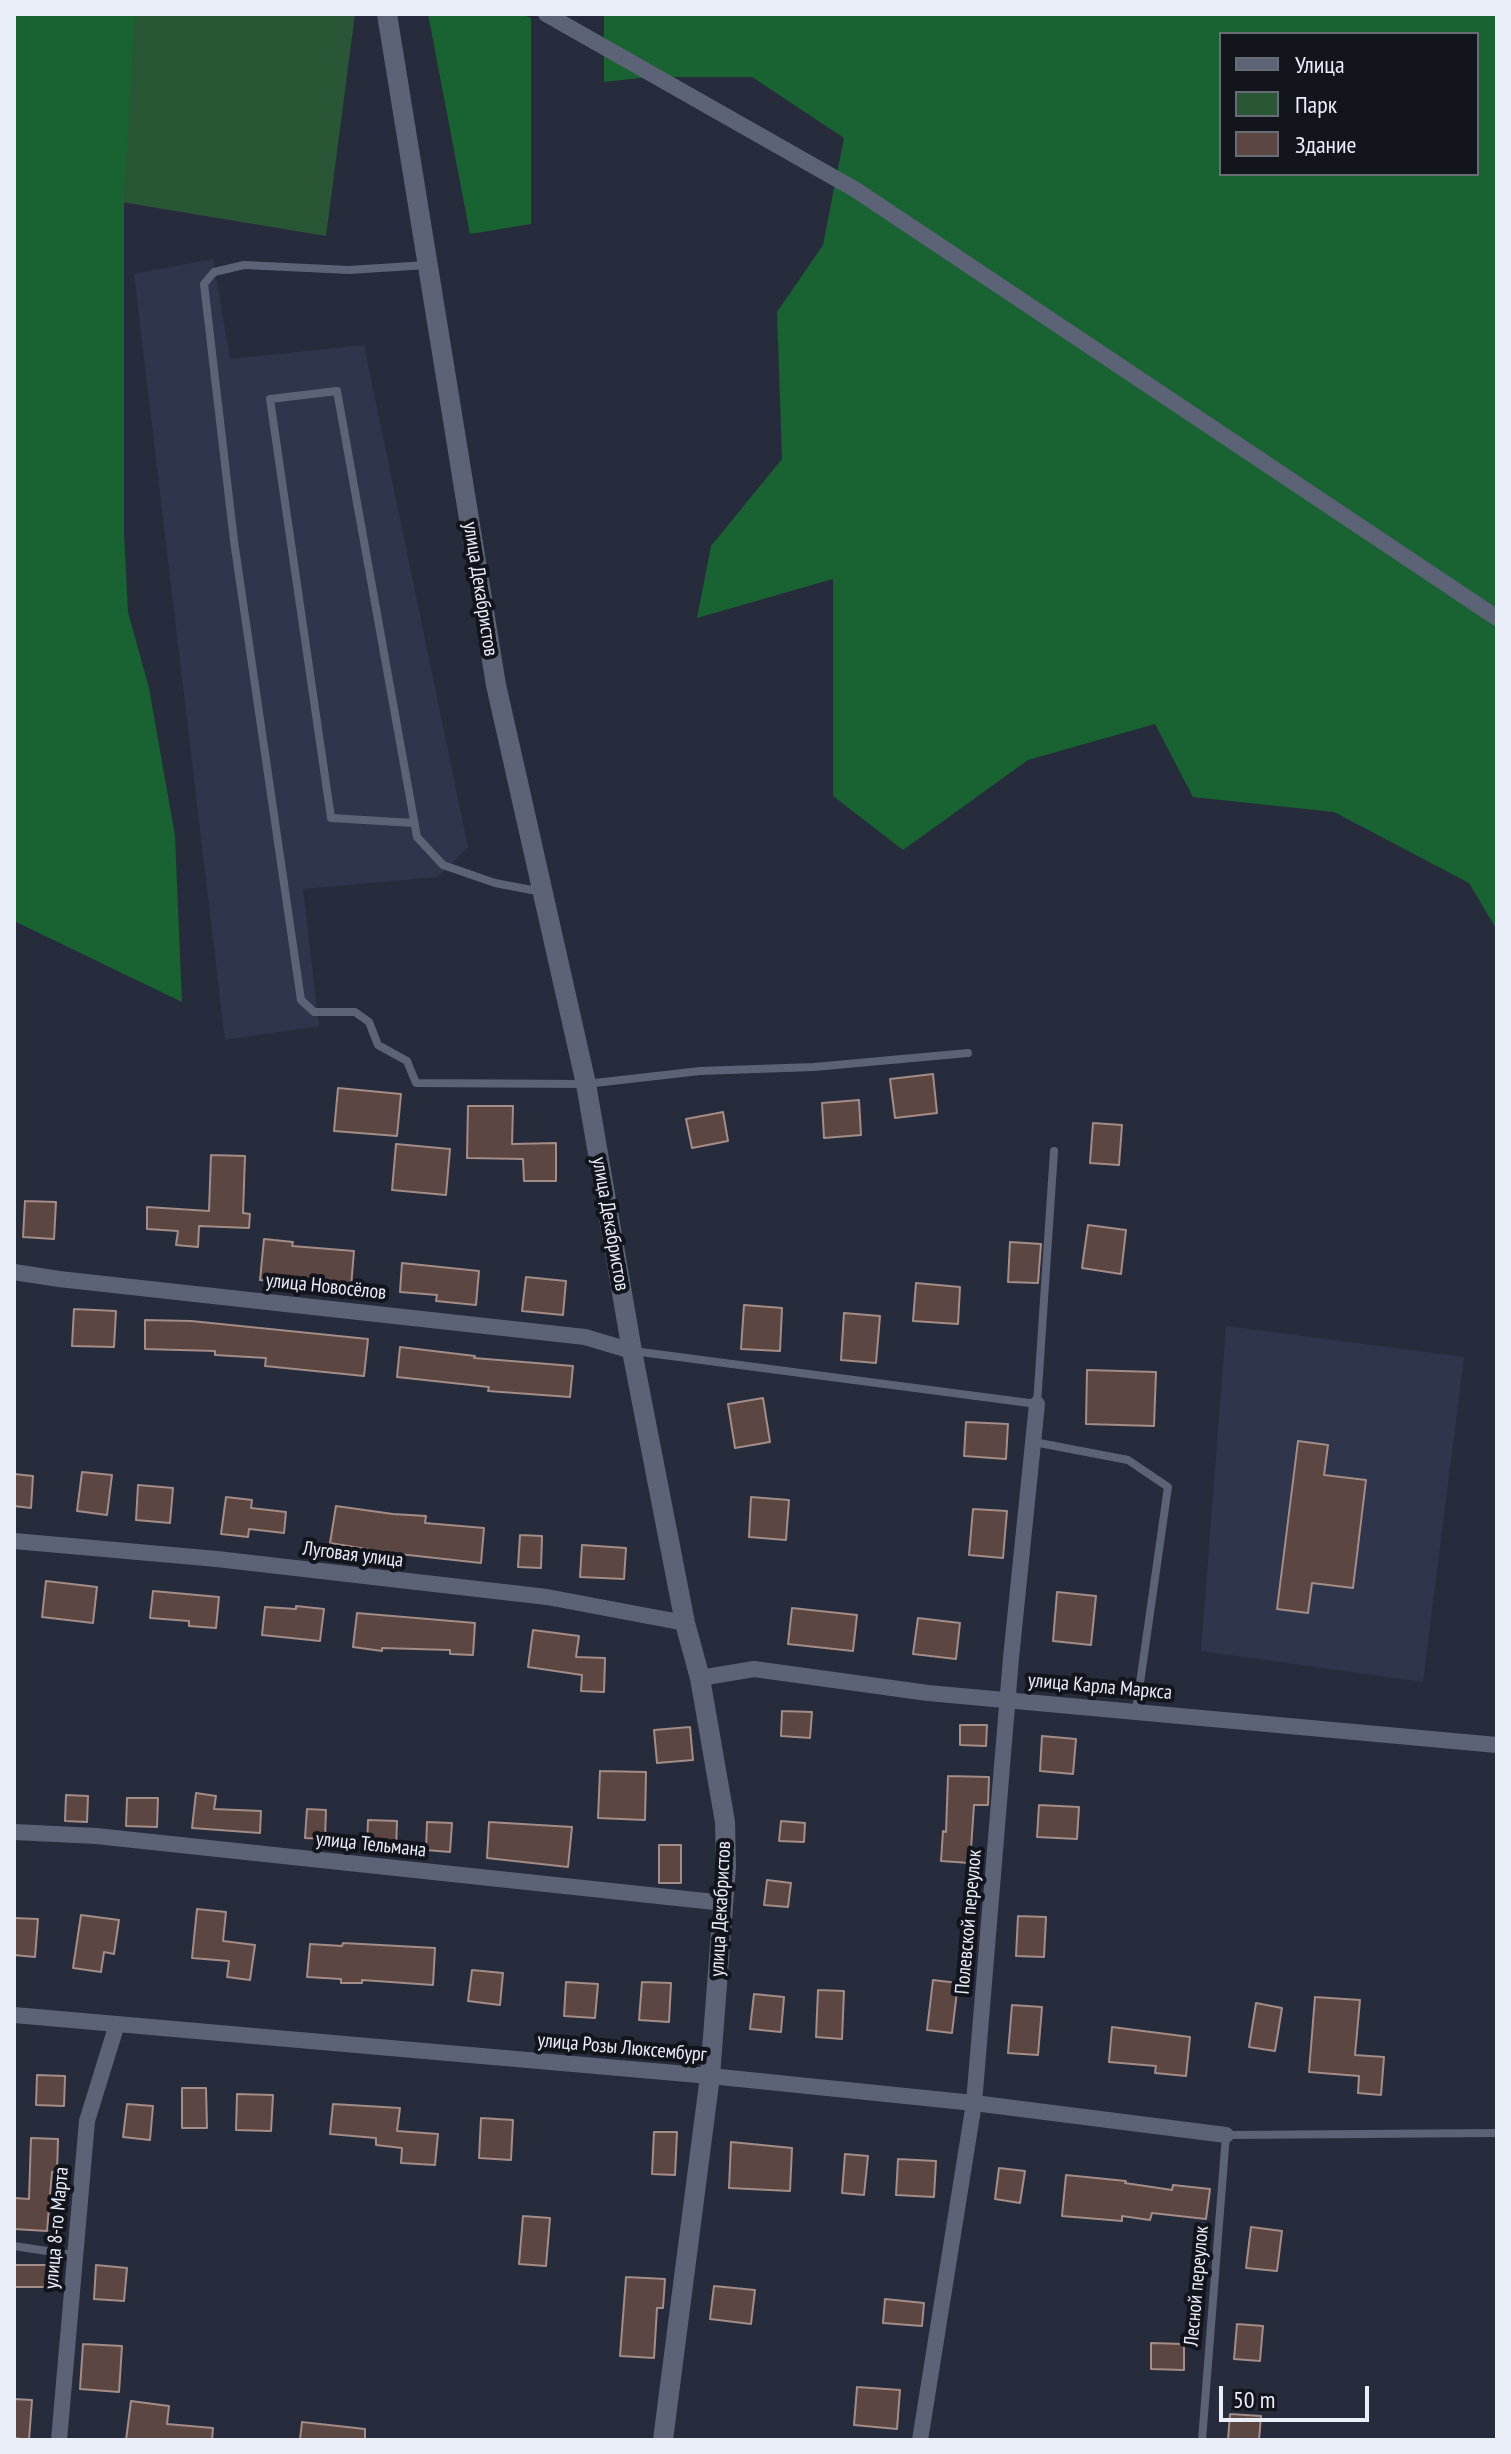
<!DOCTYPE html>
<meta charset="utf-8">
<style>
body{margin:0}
#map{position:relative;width:1511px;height:2454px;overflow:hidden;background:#272c3c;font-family:"PT Sans Narrow",sans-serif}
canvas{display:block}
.frame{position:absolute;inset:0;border:16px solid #eaeef9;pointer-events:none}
.legend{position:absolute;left:1219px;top:32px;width:260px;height:144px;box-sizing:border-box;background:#12151c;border:2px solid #686c74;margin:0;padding:10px 14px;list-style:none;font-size:24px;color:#eaeef9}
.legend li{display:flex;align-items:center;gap:16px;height:40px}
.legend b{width:40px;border:2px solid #686c74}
.scale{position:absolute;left:1219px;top:2386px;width:150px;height:36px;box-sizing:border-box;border:4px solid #eaeef9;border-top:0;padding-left:10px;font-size:24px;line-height:28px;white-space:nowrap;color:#eaeef9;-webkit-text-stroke:6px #12151c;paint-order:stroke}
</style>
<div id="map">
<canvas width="1511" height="2454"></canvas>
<div class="frame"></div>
<ul class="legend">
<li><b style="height:10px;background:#5d6376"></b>Улица</li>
<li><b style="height:22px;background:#295635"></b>Парк</li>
<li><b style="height:22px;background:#5c4642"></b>Здание</li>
</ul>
<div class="scale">50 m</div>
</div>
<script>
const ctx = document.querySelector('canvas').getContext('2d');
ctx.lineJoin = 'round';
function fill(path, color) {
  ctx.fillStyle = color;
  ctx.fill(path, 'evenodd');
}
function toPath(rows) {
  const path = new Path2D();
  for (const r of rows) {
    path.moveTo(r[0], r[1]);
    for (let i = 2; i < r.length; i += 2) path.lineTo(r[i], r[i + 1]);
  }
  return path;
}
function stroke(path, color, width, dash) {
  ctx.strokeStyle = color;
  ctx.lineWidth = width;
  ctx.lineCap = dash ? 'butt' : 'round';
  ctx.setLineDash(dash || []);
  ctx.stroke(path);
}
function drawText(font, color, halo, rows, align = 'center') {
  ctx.font = font + ' "PT Sans Narrow",sans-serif';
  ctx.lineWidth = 8;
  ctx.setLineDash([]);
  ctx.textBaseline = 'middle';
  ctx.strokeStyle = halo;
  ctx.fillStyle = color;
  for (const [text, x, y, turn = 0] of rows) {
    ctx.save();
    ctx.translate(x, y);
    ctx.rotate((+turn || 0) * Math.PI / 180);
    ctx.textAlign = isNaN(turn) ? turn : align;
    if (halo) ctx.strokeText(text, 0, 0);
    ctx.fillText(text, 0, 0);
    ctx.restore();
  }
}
const built = toPath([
 [213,259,230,359,364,345,468,847,438,877,303,889,319,1026,225,1040,134,274],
 [1226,1326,1464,1357,1423,1682,1201,1651]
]);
const green = toPath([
 [14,14,355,14,326,236,79,195]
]);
const forest = toPath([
 [14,14,135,14,124,198,124,533,128,612,149,688,175,836,182,1002,14,921],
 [428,14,521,14,531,18,531,224,470,234],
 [604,14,1497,14,1497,930,1469,883,1334,812,1193,797,1155,724,1028,760,903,850,833,796,833,579,697,618,711,546,782,459,777,312,823,245,844,138,752,77,649,77,604,82],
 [1221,34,1477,34,1477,174,1221,174]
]);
const building = toPath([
 [933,1074,937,1113,895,1118,890,1079,933,1074],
 [338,1088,401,1094,397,1136,334,1131,338,1088],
 [859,1100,861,1135,824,1138,822,1103,859,1100],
 [468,1106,513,1106,512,1144,556,1143,556,1181,524,1181,523,1159,467,1158,468,1106],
 [723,1112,728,1141,692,1148,686,1119,723,1112],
 [1093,1123,1122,1125,1119,1165,1090,1163,1093,1123],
 [396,1144,450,1149,446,1195,392,1190,396,1144],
 [211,1155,245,1156,243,1213,250,1214,249,1228,199,1226,198,1247,176,1245,178,1231,147,1229,147,1207,209,1211,211,1155],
 [25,1201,56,1202,54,1239,23,1237,25,1201],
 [1088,1225,1126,1230,1121,1274,1082,1268,1088,1225],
 [264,1239,293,1242,292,1246,354,1251,351,1287,260,1280,264,1239],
 [1010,1242,1041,1244,1038,1283,1008,1282,1010,1242],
 [402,1263,479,1271,476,1305,436,1301,437,1295,400,1292,402,1263],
 [526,1277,566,1281,563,1315,522,1311,526,1277],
 [916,1283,960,1287,958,1324,913,1321,916,1283],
 [744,1305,782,1308,780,1351,741,1349,744,1305],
 [74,1309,116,1311,114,1347,72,1346,74,1309],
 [844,1313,880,1316,876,1363,841,1360,844,1313],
 [145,1320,191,1321,368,1339,364,1376,265,1366,266,1358,215,1355,215,1351,145,1349,145,1320],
 [400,1347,475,1356,474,1358,573,1366,570,1397,488,1391,489,1387,397,1377,400,1347],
 [1087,1370,1156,1372,1154,1426,1086,1424,1087,1370],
 [763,1398,770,1442,735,1448,728,1404,763,1398],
 [966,1422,1008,1424,1006,1459,964,1456,966,1422],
 [1298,1441,1328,1445,1324,1475,1366,1480,1353,1588,1312,1583,1308,1613,1277,1609,1298,1441],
 [82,1472,112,1475,107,1515,77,1511,82,1472],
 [14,1474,33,1476,31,1508,14,1506,14,1474],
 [138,1485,173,1488,170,1523,136,1520,138,1485],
 [226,1497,252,1500,251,1508,286,1512,284,1533,249,1529,248,1537,221,1534,226,1497],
 [751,1497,789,1500,786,1540,749,1537,751,1497],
 [336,1506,393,1514,426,1516,425,1523,484,1528,481,1563,390,1553,330,1543,336,1506],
 [973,1509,1007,1511,1003,1558,969,1555,973,1509],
 [520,1535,542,1536,541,1568,518,1567,520,1535],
 [582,1545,626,1548,624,1579,580,1577,582,1545],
 [46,1581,97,1587,93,1623,42,1617,46,1581],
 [153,1591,219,1597,216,1628,189,1626,189,1621,150,1618,153,1591],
 [1057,1592,1096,1596,1091,1645,1053,1641,1057,1592],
 [296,1606,324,1609,320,1641,262,1635,265,1607,296,1609,296,1606],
 [792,1608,857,1615,853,1651,788,1644,792,1608],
 [357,1613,475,1623,473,1655,450,1654,450,1650,382,1648,382,1651,353,1647,357,1613],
 [918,1618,960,1623,956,1659,913,1654,918,1618],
 [533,1630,579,1636,576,1657,605,1658,604,1692,581,1691,582,1675,528,1667,533,1630],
 [782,1711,812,1712,810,1738,781,1736,782,1711],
 [960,1725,987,1725,986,1746,960,1745,960,1725],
 [690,1727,693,1760,657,1763,654,1730,690,1727],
 [1042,1736,1076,1739,1073,1774,1040,1771,1042,1736],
 [600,1771,646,1772,645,1820,598,1818,600,1771],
 [948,1776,989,1777,988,1805,974,1805,970,1863,941,1861,943,1831,946,1832,948,1776],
 [196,1793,216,1796,214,1809,261,1811,260,1833,192,1828,196,1793],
 [66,1795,88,1796,87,1822,65,1821,66,1795],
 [127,1798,158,1798,157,1827,126,1826,127,1798],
 [1039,1805,1079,1807,1077,1839,1037,1837,1039,1805],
 [307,1809,326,1810,325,1839,305,1838,307,1809],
 [368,1820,397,1821,396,1851,367,1850,368,1820],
 [781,1821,805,1823,804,1842,779,1841,781,1821],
 [427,1822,452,1823,450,1852,426,1850,427,1822],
 [489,1822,572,1827,568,1867,487,1858,489,1822],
 [659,1845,681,1845,681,1883,659,1883,659,1845],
 [767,1880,791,1883,788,1907,764,1905,767,1880],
 [197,1909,226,1912,223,1941,255,1945,250,1980,227,1977,229,1961,192,1958,197,1909],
 [81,1915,119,1920,114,1954,104,1952,101,1972,73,1968,81,1915],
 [1018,1916,1046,1917,1044,1957,1016,1956,1018,1916],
 [14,1918,38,1919,35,1957,14,1955,14,1918],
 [343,1943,435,1948,433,1985,362,1980,362,1983,341,1983,341,1979,307,1977,310,1944,342,1946,343,1943],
 [472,1970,503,1973,500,2005,468,2001,472,1970],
 [933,1980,958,1983,952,2033,927,2030,933,1980],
 [566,1982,598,1984,595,2018,564,2016,566,1982],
 [642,1982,671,1983,669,2022,639,2020,642,1982],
 [818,1990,844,1991,842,2039,816,2037,818,1990],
 [754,1994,784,1997,781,2032,750,2029,754,1994],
 [1315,1997,1360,2000,1355,2055,1384,2057,1381,2095,1358,2093,1359,2076,1309,2072,1315,1997],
 [1256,2003,1282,2008,1275,2051,1249,2047,1256,2003],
 [1012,2005,1042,2007,1038,2055,1008,2053,1012,2005],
 [1112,2027,1190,2037,1186,2076,1155,2073,1156,2066,1109,2062,1112,2027],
 [37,2075,65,2076,64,2106,36,2105,37,2075],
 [182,2088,206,2088,207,2128,182,2128,182,2088],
 [237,2094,273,2095,271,2131,236,2130,237,2094],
 [127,2104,153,2106,150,2140,123,2137,127,2104],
 [333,2104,400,2108,397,2131,438,2134,435,2165,401,2163,402,2148,376,2145,376,2138,330,2134,333,2104],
 [481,2118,513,2120,511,2160,479,2158,481,2118],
 [654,2132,677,2132,675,2175,652,2174,654,2132],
 [31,2138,58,2139,57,2172,52,2172,47,2231,14,2229,14,2198,29,2199,31,2138],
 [731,2142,792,2148,790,2191,729,2188,731,2142],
 [845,2154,868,2156,864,2195,842,2193,845,2154],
 [898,2159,936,2161,934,2197,896,2195,898,2159],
 [999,2168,1025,2171,1020,2203,995,2199,999,2168],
 [1066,2175,1126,2181,1125,2183,1172,2190,1173,2185,1210,2189,1206,2219,1152,2213,1150,2220,1122,2216,1122,2221,1062,2216,1066,2175],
 [523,2216,550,2218,546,2266,519,2264,523,2216],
 [1251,2227,1282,2231,1277,2271,1246,2268,1251,2227],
 [15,2265,48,2265,47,2287,15,2287,15,2265],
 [96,2265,127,2268,124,2301,94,2299,96,2265],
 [626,2277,665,2279,663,2308,657,2308,654,2358,620,2356,626,2277],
 [714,2286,755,2290,751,2324,710,2319,714,2286],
 [885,2299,924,2303,922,2326,883,2323,885,2299],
 [1237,2324,1263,2326,1260,2361,1234,2359,1237,2324],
 [1151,2343,1184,2344,1184,2370,1151,2369,1151,2343],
 [83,2344,122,2346,119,2392,80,2389,83,2344],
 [857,2387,900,2390,897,2429,854,2425,857,2387],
 [14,2399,32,2400,29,2440,14,2438,14,2399],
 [131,2401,169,2406,167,2424,213,2428,212,2440,126,2440,131,2401],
 [1230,2414,1261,2416,1259,2440,1228,2440,1230,2414],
 [302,2422,365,2429,365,2440,300,2440,302,2422]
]);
const service = toPath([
 [427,265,349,270,244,265,214,272,204,284,234,541,301,1000,314,1012,355,1012,369,1022,378,1045,407,1061,416,1083,586,1084,700,1071,814,1067,968,1053],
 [414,823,331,818,270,399,337,391,417,837,443,865,495,883,542,892],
 [633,1351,1037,1404,1054,1151],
 [1034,1442,1128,1460,1168,1487,1136,1711],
 [14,2246,73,2255],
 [1202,2440,1226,2135,1497,2133]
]);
const minor = toPath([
 [546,14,856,190,1497,618],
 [14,1272,59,1279,585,1337,632,1351],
 [14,1541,217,1559,547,1597,685,1623],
 [700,1678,754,1669,928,1693,1497,1745],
 [14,1832,96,1836,724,1903],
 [14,2015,710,2076,974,2103,1226,2135],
 [59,2440,87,2121,117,2024],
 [920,2440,974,2103,1011,1658,1037,1404]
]);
const tertiary = toPath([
 [387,14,496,685,586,1084,632,1351,685,1623,700,1678,725,1822,726,1867,710,2076,663,2440]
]);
const streetNames = [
 ["улица Декабристов",480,589,81],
 ["улица Декабристов",610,1224,80],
 ["улица Новосёлов",326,1287,6],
 ["Луговая улица",353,1555,7],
 ["улица Карла Маркса",1100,1687,5],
 ["улица Тельмана",371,1845,6],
 ["улица Декабристов",721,1909,-87],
 ["Полевской переулок",969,1922,-85],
 ["улица Розы Люксембург",622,2048,5],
 ["улица 8-го Марта",57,2228,-85],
 ["Лесной переулок",1197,2286,-85]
];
fill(built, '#2f364c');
fill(green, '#295635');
fill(forest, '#196232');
fill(building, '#5c4642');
stroke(building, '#a48c87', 2);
stroke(service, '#5d6376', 8);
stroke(minor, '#5d6376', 16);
stroke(tertiary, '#5d6376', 20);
drawText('20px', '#eaeef9', '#12151c', streetNames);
</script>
